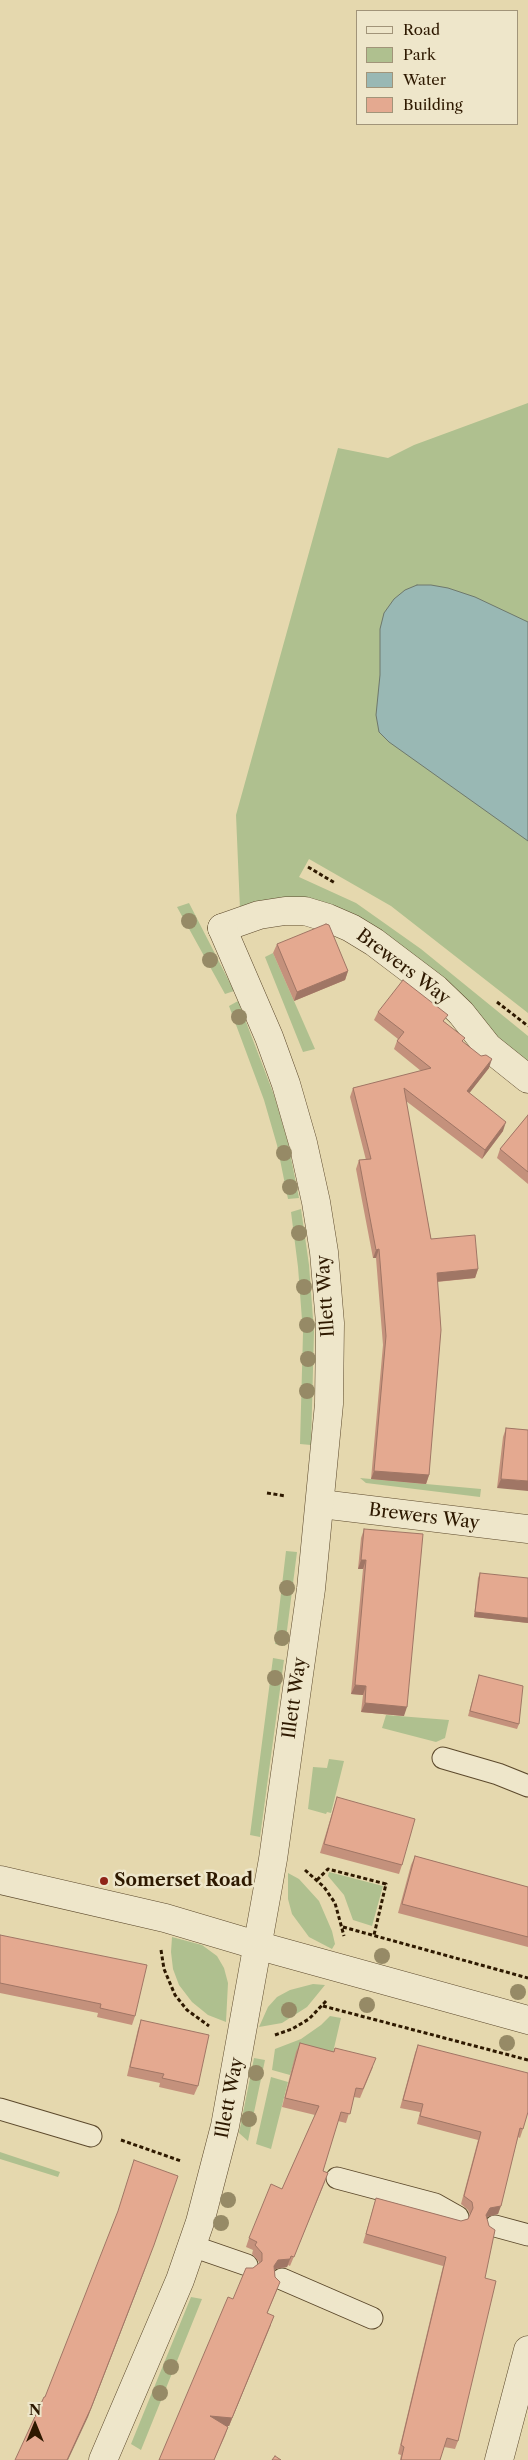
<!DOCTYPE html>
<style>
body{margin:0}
#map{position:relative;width:528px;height:2460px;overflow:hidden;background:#e5d8ae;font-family:"Libre Caslon Text",serif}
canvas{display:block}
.legend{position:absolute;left:356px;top:10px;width:162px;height:115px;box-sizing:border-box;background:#eee6ca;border:1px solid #a19479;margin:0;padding:6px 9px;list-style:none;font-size:15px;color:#2e1900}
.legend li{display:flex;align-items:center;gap:10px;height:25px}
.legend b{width:25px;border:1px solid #a19479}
.north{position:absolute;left:10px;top:2400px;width:50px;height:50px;-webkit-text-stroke:4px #eee6ca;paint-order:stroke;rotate:0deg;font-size:14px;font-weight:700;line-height:20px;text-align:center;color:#2e1900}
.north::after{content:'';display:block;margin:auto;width:18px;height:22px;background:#2e1900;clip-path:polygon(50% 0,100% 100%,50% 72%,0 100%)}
</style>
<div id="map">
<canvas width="528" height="2460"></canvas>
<ul class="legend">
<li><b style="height:6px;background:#eee6ca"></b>Road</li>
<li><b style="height:14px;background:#afc08f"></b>Park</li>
<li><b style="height:14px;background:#99b8b4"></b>Water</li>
<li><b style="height:14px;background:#e4a990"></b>Building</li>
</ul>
<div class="north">N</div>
</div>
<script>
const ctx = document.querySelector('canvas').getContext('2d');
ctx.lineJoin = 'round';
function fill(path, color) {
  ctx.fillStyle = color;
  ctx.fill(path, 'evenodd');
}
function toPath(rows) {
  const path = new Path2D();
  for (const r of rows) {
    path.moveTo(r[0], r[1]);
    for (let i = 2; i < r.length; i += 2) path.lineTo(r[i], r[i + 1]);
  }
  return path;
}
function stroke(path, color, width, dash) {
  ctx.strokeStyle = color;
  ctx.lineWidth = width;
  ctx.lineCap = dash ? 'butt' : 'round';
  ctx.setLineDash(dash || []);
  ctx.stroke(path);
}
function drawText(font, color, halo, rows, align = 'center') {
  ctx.font = font + ' "Libre Caslon Text",serif';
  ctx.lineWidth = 5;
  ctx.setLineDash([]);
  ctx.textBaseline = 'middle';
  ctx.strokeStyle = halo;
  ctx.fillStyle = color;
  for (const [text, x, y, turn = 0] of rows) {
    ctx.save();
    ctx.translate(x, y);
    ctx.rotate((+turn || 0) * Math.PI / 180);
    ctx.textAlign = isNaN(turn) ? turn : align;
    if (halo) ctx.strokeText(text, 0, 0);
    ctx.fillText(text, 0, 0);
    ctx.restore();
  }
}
const green = toPath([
 [528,403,528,1013,391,906,309,859,299,877,356,903,421,949,528,1036,528,1066,382,935,240,909,236,815,338,448,388,458,414,445],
 [189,903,208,940,234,991,225,994,177,907],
 [273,953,315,1049,303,1052,265,957],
 [238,1001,274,1095,288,1143,299,1198,288,1199,277,1145,264,1100,229,1006],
 [301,1209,309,1265,314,1332,311,1445,300,1444,303,1333,298,1267,291,1212],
 [360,1478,481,1489,480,1497,366,1483],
 [286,1551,297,1552,285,1646,275,1644],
 [273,1658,284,1660,260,1837,250,1835],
 [386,1715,449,1720,445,1738,436,1742,382,1728],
 [329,1759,344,1761,331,1813,327,1812,326,1814,308,1809,313,1767,327,1768],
 [329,1872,383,1886,372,1926,353,1920,344,1895,328,1876],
 [288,1873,299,1879,319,1901,332,1931,335,1944,332,1949,309,1937,292,1914,288,1899],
 [172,1937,202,1945,217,1956,224,1968,228,1983,226,2022,208,2015,192,2002,179,1985,173,1969,171,1952],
 [313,1984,325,1985,307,2007,282,2023,259,2027,268,2007,277,1997,290,1990],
 [330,2016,341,2018,331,2061,297,2052,290,2075,272,2070,275,2049,301,2039,321,2025],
 [254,2058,265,2060,248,2141,239,2133],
 [271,2077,288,2082,271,2149,256,2144],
 [0,2152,60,2172,58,2177,0,2159],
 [191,2297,202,2299,141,2450,131,2444]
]);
const water = toPath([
 [417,585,431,585,448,588,475,597,528,622,528,841,389,742,379,732,376,715,380,675,380,629,384,613,394,599,405,590,417,585]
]);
const path = toPath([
 [308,867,335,883],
 [497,1002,528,1026],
 [267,1493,286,1496],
 [305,1870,324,1887,335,1903,344,1936],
 [317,1880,328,1869,386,1884,374,1935],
 [343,1927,528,1978],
 [161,1950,164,1969,175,1995,187,2010,209,2026],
 [323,2006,528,2060],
 [275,2035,292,2029,309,2019,327,2000],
 [121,2140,181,2161]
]);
const service = toPath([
 [443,1758,498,1774,528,1786],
 [0,2109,91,2136],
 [337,2178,435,2204,458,2217],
 [495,2226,528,2235],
 [192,2246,247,2265],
 [282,2279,372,2318]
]);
const minor = toPath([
 [222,928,259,915,285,911,305,911,328,918,351,928,374,942,436,989,461,1013,488,1047,528,1079],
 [321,1504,528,1529],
 [256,1945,528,2020],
 [499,2460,528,2350]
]);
const tertiary = toPath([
 [0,1880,165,1918,256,1945],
 [103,2460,180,2280,200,2222,225,2126,273,1859,311,1589,329,1404,330,1323,324,1252,316,1202,303,1143,286,1084,269,1037,222,928]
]);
const trees = [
 [189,921],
 [210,960],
 [239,1017],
 [284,1153],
 [290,1187],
 [299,1233],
 [304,1287],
 [307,1325],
 [308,1359],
 [307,1391],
 [287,1588],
 [282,1638],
 [275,1678],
 [382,1956],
 [518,1992],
 [367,2005],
 [289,2010],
 [507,2043],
 [256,2073],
 [249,2119],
 [228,2200],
 [221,2223],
 [171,2367],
 [160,2393]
];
const wall = toPath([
 [277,944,348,971,345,980,294,1001,273,953],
 [378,1012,445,1022,463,1042,489,1068,469,1093,503,1131,482,1159,406,1101,431,1239,478,1269,475,1278,437,1282,429,1475,426,1484,371,1479,383,1345,376,1258,373,1258,356,1169,359,1160,366,1160,350,1097,353,1088,421,1071,394,1049,397,1041,398,1039,374,1020],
 [528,1115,528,1184,497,1158,500,1149],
 [506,1428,528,1430,497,1488,503,1437],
 [364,1529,404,1716,361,1712,363,1695,351,1694,363,1569,358,1569,361,1538],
 [480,1573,528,1623,474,1617,478,1578],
 [479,1675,519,1724,517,1729,468,1716],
 [337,1797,402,1865,399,1874,320,1853],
 [415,1856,528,1887,528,1947,398,1913,411,1865],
 [0,1935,135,2016,132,2025,97,2017,98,2013,0,1993],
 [141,2020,198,2086,194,2095,159,2087,160,2083,127,2076,138,2029],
 [300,2043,333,2052,335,2048,373,2067,360,2098,354,2097,346,2123,338,2121,323,2171,325,2182,290,2266,288,2265,287,2267,275,2269,274,2270,277,2290,267,2314,271,2325,229,2426,227,2426,228,2427,225,2436,214,2460,159,2460,233,2299,253,2268,259,2263,259,2262,252,2254,253,2250,246,2247,249,2238,282,2189,315,2115,282,2107,296,2052],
 [418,2045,523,2129,520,2138,518,2137,498,2214,486,2217,485,2278,458,2441,455,2449,444,2447,440,2460,400,2460,401,2455,398,2454,443,2266,363,2243,376,2198,461,2221,468,2219,470,2215,468,2210,461,2204,478,2140,417,2124,420,2112,400,2108,415,2053]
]);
const shadedWall = toPath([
 [348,971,345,980,294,1001,297,992],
 [492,1059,489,1068,464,1100,467,1091],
 [506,1122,503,1131,482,1159,485,1150],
 [379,1249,376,1258,373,1258,376,1250],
 [478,1269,475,1278,433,1282,437,1273],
 [374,1471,429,1475,426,1484,371,1479],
 [501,1479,528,1481,528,1491,497,1488],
 [361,1560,366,1560,363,1569,358,1569],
 [475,1612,528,1618,528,1623,474,1617],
 [355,1685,366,1686,363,1695,351,1694],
 [365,1703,407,1707,404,1716,361,1712],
 [501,2206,498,2214,487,2217,486,2215,490,2208],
 [151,2254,88,2417,68,2460,67,2460],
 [290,2259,287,2267,275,2269,270,2274,274,2266,278,2260],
 [274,2316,229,2426,207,2425,210,2416]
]);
const building = toPath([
 [326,924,329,925,348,971,297,992,277,944,326,924],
 [403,980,448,1015,443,1021,465,1038,462,1041,481,1056,486,1055,492,1059,467,1091,506,1122,485,1150,404,1088,431,1239,475,1235,478,1269,437,1273,441,1330,429,1475,374,1471,386,1336,379,1249,376,1250,359,1160,371,1159,353,1088,431,1068,397,1041,404,1032,378,1012,403,980],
 [528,1115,528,1172,500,1149,528,1115],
 [506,1428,528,1430,528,1481,501,1479,506,1428],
 [364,1529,423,1534,407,1707,365,1703,366,1686,355,1685,366,1560,361,1560,364,1529],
 [480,1573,528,1578,528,1618,475,1612,480,1573],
 [479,1675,523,1686,519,1724,470,1711,479,1675],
 [337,1797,415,1819,402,1865,324,1844,337,1797],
 [415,1856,528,1887,528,1937,402,1904,415,1856],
 [0,1935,147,1965,135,2016,100,2008,101,2004,0,1983,0,1935],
 [141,2020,209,2035,198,2086,162,2078,164,2074,130,2067,141,2020],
 [300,2043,334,2052,335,2048,376,2058,363,2089,356,2088,350,2114,341,2112,323,2171,328,2173,294,2257,291,2256,290,2259,278,2260,274,2266,275,2277,280,2282,267,2313,274,2316,232,2418,210,2416,228,2427,214,2460,159,2460,228,2297,233,2299,246,2268,253,2268,262,2261,262,2253,255,2245,257,2242,249,2238,271,2184,282,2189,319,2106,285,2098,300,2043],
 [418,2045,528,2073,528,2112,523,2129,520,2128,501,2206,490,2208,486,2215,489,2226,495,2230,485,2278,496,2281,458,2441,447,2438,440,2460,401,2460,404,2447,401,2445,446,2257,366,2234,376,2198,461,2221,468,2219,473,2208,472,2202,464,2196,481,2132,420,2116,423,2104,403,2100,418,2045],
 [134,2160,178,2176,154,2245,91,2408,67,2460,15,2460,44,2397,45,2397,118,2211,134,2160],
 [275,2456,281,2460,272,2460,275,2456]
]);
const markers = [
 [104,1881,5,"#8f2418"]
];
const streetNames = [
 ["Brewers Way",403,967,37],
 ["Illett Way",326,1296,-94],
 ["Brewers Way",424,1517,7],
 ["Illett Way",295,1698,-82],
 ["Illett Way",230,2098,-79]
];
const poiNames = [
 ["Somerset Road",114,1881]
];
fill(green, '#afc08f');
fill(water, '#99b8b4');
stroke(water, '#6e786c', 1);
stroke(service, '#5c492c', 23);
stroke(minor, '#5c492c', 29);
stroke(tertiary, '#5c492c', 29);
stroke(path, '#2e1900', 3, [4, 2.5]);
stroke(service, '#eee6ca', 21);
stroke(minor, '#eee6ca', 28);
stroke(tertiary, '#eee6ca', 28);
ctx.fillStyle = '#968a66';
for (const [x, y] of trees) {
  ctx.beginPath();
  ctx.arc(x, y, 8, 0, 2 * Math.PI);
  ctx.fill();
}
fill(wall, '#c4917c');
fill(shadedWall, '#a07665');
fill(building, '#e4a990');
stroke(building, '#a07665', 1);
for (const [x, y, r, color] of markers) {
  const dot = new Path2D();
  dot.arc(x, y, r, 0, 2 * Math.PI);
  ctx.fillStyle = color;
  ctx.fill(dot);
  stroke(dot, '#eee6ca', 2);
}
drawText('18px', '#2e1900', '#eee6ca', streetNames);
drawText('bold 18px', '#2e1900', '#eee6ca', poiNames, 'left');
</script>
